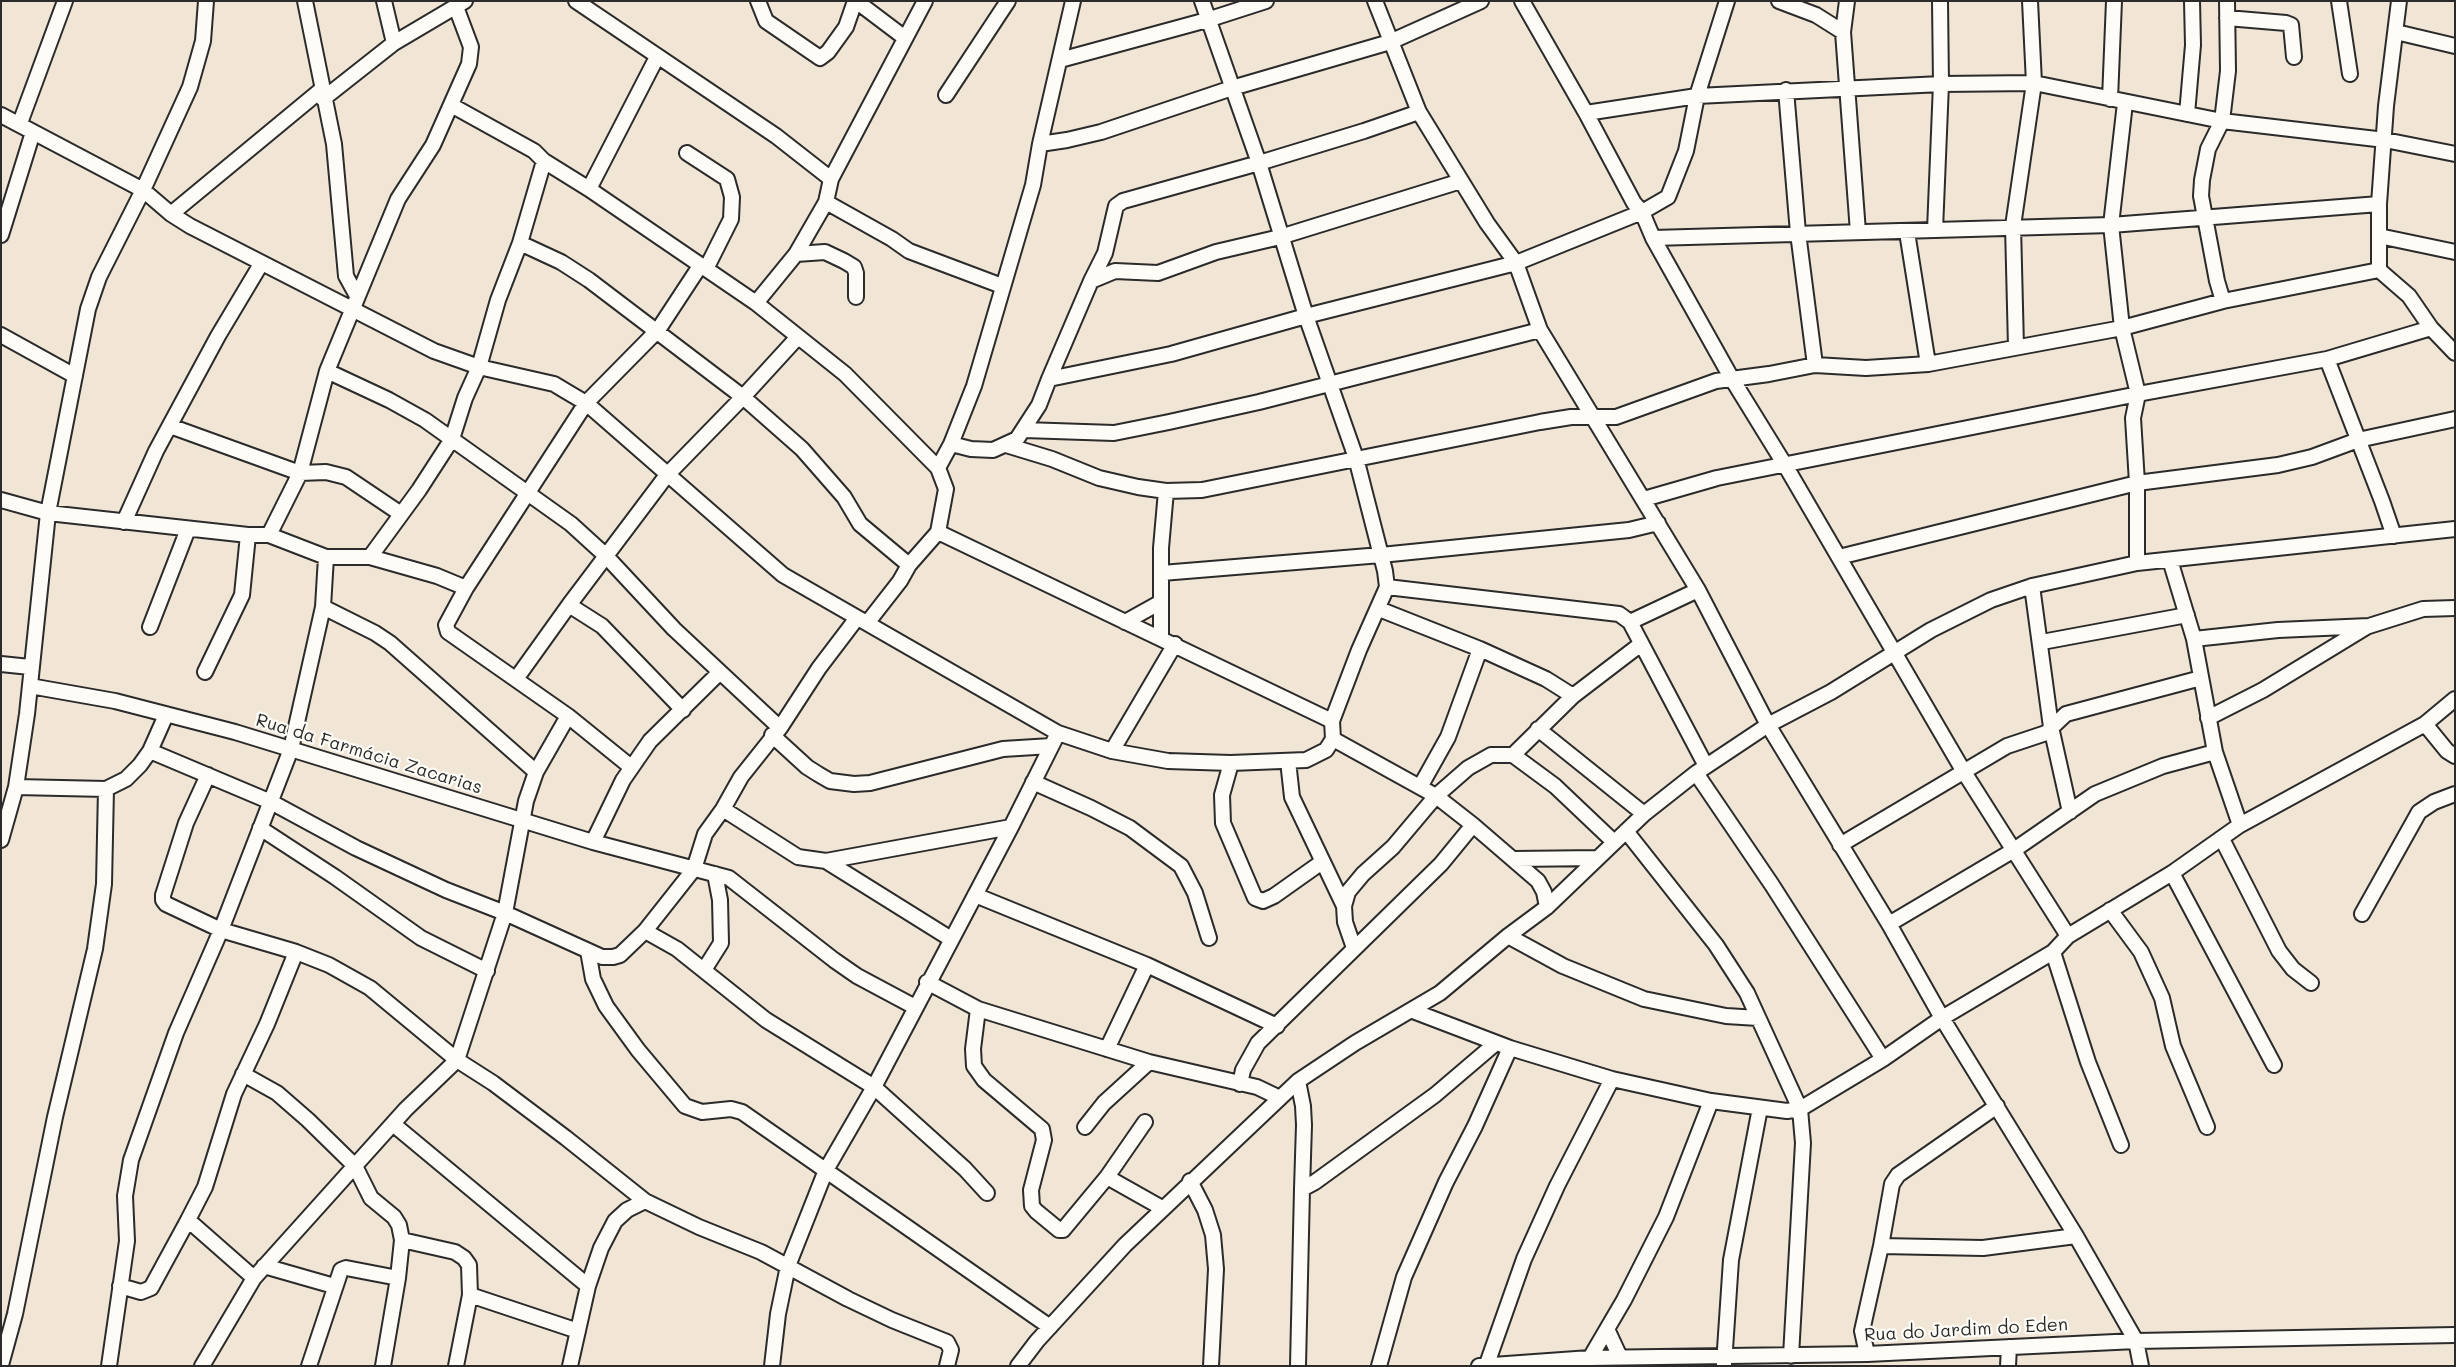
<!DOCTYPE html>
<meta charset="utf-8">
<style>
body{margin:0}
#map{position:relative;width:2456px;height:1367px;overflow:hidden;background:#f1e5d6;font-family:Mali,sans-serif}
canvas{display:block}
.frame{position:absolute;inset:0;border:2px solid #2b2b2b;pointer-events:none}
</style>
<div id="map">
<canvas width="2456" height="1367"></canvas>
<div class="frame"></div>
</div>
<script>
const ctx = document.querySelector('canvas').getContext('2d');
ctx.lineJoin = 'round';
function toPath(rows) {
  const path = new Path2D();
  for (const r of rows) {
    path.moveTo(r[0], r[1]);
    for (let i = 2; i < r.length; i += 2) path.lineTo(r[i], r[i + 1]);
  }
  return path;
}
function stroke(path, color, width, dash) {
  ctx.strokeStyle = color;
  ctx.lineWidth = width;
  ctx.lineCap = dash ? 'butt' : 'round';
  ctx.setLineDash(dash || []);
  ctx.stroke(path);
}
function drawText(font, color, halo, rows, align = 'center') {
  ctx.font = font + ' Mali,sans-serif';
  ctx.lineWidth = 4.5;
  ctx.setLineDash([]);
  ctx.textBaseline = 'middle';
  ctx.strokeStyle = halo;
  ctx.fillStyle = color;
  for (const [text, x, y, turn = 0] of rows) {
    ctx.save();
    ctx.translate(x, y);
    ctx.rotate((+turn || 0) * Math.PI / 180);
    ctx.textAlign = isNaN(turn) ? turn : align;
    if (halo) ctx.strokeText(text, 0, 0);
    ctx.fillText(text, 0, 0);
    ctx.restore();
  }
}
const street = toPath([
 [305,1,334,144,346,276,357,296],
 [384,1,394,43],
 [576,1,776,136,831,179],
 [758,1,766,21,820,58,828,52,846,27,855,1],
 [856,1,905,38],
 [1375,1,1419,112,1487,223,1516,263,1540,330,1698,590,1768,725,1889,924,1942,1018,2076,1236,2136,1341,2141,1366],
 [1522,1,1586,113,1634,203,1642,212,1653,238,1732,379,1785,465,1964,772,2068,936],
 [1779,1,1816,15,1843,32],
 [1847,1,1843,32,1858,232],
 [2339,1,2350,74],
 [2399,1,2386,106,2379,204,2379,270,2409,296,2431,328,2455,353],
 [2227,18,2286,23,2291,25,2294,57],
 [2396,32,2455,46],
 [1060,60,1207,20,1266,1],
 [1786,90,1798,233,1815,365],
 [946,95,1008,1],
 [323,99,394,43,465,1],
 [2110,99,2114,1],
 [2125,103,2111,225,2122,328,2138,394,2133,418,2137,483,2137,563],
 [451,105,534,151,544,161,589,189,756,303,845,374,938,468],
 [1419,112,1364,131,1259,163,1123,201,1116,206,1105,253,1091,281,1115,271,1158,273,1216,252,1280,237,1461,181],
 [1586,113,1697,96,1941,84,2034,83,2222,121,2385,140,2455,154],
 [2187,114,2193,45,2192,1],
 [1,115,143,190,171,214,190,226,434,351,479,367,554,384,569,393,586,403,783,575,1058,733,1112,751,1168,761,1231,763,1306,760,1326,750,1333,739,1332,721,1359,650,1387,587,1385,571,1356,458,1306,316,1259,163,1202,1],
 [20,123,65,1],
 [1040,144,1067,140,1101,132,1232,88,1390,42,1481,1],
 [687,153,727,179,732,197,731,219,706,269],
 [589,189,657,57],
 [826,202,892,239,909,251,1002,286],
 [171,214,321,90],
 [1935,230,1941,84,1940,1],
 [1907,232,1928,364],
 [1,235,33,132],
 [2379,236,2455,252],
 [1653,238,2111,225,2379,204],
 [520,243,561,262,589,280,743,397,802,449,844,497,860,524,909,565],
 [796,254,825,252,844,261,854,267,856,273,856,297],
 [2223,301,2217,281,2201,196,2202,180,2208,149,2222,121,2228,71,2227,1],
 [756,303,796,254,826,202,831,179,925,1],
 [1,335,75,376],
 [2016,347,2013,226,2034,83,2030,1],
 [2327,359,2382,501,2394,536],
 [327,371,389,400,425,420,571,524,605,555,674,629,780,728],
 [1049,379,1091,281],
 [170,426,300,473,326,472,346,477,401,514],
 [1024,430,1114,433,1169,422,1259,402,1540,330],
 [951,444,971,449,993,450,1017,439,1039,405,1049,379,1171,354,1306,316,1516,263,1642,212,1668,197,1686,151,1697,96,1727,1],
 [1006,445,1052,459,1099,478,1138,487,1166,491,1202,490,1540,422,1571,417,1616,417,1716,381,1769,374,1815,365,1866,368,1928,364,2122,328,2223,301,2379,270],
 [1644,499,1717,478,2138,394,2327,359,2431,328],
 [1,500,48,513,248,535,269,535,326,557,370,557,437,576,466,588,586,403,658,330,700,266],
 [124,522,156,451,218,336,261,264],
 [938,532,1332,721],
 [269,535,300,473,327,371,398,199,433,145,469,64,471,47,456,7],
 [370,557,419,490,452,439,465,398,479,367,498,300,520,243,544,161],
 [1839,557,2137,483,2278,465,2312,457,2358,440,2455,419],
 [2170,560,2194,639,2215,752,2240,825],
 [1162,573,1381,555,1629,530,1658,523],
 [2032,586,2051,727,2070,812],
 [1387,587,1619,614,1630,622,1698,590],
 [466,588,446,625,448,632,568,716,631,767],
 [569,605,602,626,683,710],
 [323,607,375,633,390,643,536,772],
 [1379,609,1480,649,1546,679,1573,696],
 [868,622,900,581,909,565,938,532,946,489,938,468,951,444,974,386,1033,185,1040,144,1073,1],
 [1125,622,1161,602],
 [1630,622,1706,766],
 [150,627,188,529],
 [1161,638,1161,548,1166,491],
 [2194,639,2278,630,2369,626,2423,609,2455,608],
 [2042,642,2187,615],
 [1,664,30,667],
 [205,672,242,595,248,535],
 [516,679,569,605,667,475,743,397,797,338],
 [30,686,115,701,235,732,593,842,729,878,834,960,857,976,915,1007],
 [2208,718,2263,690,2368,626],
 [2425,724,2447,751,2455,756],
 [1538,729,1644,814],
 [772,735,807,767,818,774,830,781,854,784,870,783,1003,749,1051,746],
 [1333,739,1436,796,1473,825,1538,881,1544,892,1547,907],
 [150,751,271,802,356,848,446,890,505,913,602,957,613,957,620,955,645,931,677,949,766,1020,874,1087,965,1169,987,1193],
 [1112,751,1175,644],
 [1513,755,1573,696,1641,644],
 [1288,761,1292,797,1344,906],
 [1231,763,1222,795,1223,823,1255,898,1263,901,1274,896,1322,862],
 [1696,773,1772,885,1883,1059],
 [208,775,186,823,163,895,163,900,166,904,221,930,296,952,329,965,370,988,457,1060,493,1083,566,1138,645,1201,699,1227,761,1252,848,1299,892,1320,947,1342,951,1350,947,1366],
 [1033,782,1091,808,1130,828,1181,866,1195,893,1209,938],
 [16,787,106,789],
 [1420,787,1448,737,1480,649],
 [723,809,798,857,826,861,951,939],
 [260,828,335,877,421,938,487,971],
 [1626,831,1716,945,1747,993,1800,1109,1803,1143,1791,1356],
 [2222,839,2279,951,2293,969,2311,983],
 [1,840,16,787,27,714,48,513,88,309,99,277,143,190,190,87,203,41,206,1],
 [593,842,623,780,650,741,719,673],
 [1840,845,2007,746,2046,733,2066,714,2201,678],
 [1514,859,1598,858],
 [826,861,1011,827],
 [2172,873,2274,1065],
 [975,895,1147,965,1277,1026],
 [2110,910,2141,952,2162,998,2173,1046,2207,1127],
 [2362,914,2419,812,2434,802,2455,794],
 [1889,924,2014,850,2095,794,2163,766,2215,752],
 [645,931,694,869,705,834,723,809,741,777,780,728,819,668,857,618],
 [1508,936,1563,966,1644,999,1726,1016,1758,1018],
 [1354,948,1345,922,1344,906,1348,892,1363,874,1393,847,1436,796,1468,768,1491,755,1513,755,1555,786,1614,842],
 [588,951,593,979,606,1006,638,1050,685,1106,702,1112,731,1109,742,1112,1050,1327],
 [2053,952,2088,1062,2121,1145],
 [704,970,721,943,720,900,715,874],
 [927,982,978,1009,1149,1062,1257,1087,1280,1098],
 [978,1009,973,1049,974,1066,984,1080,1042,1129,1044,1140,1031,1190,1032,1206,1036,1211,1059,1230,1063,1230,1107,1177,1162,1208],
 [1413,1011,1510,1048,1612,1079,1711,1101,1787,1111,1800,1109,1883,1059,1942,1018,2053,952,2068,936,2172,873,2240,825,2425,724,2455,699],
 [1107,1049,1147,965],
 [243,1074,277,1093,308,1120,355,1166,371,1198,394,1217,399,1225,402,1240,398,1278,383,1366],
 [1298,1081,1303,1106,1304,1125,1302,1189,1315,1182,1435,1095,1496,1043],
 [1240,1084,1243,1070,1258,1043,1441,864,1473,825],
 [1997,1106,1898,1175,1892,1184,1881,1246,1983,1248,2076,1236],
 [393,1124,588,1286],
 [1085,1127,1104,1103,1149,1062],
 [1107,1177,1145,1122],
 [1190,1181,1205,1210,1213,1235,1216,1269,1211,1366],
 [188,1220,254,1278],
 [402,1240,455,1252,464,1258,469,1265,470,1295,456,1366],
 [264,1266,334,1286],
 [120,1286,141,1292,151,1288,188,1220,205,1187,234,1094,267,1024,296,952],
 [470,1295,578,1331],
 [1607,1329,1620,1357],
 [1867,1354,1862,1331,1881,1246],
 [1590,1358,1624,1300,1666,1217,1711,1101],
 [1487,1364,1524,1259,1557,1186,1612,1079],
 [1724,1364,1731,1260,1760,1108],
 [1,1365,15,1314,55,1117,95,949,104,884,106,789,126,779,140,765,150,751,166,715],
 [109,1366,127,1241,125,1196,131,1160,176,1033,221,930,291,749,323,607,326,557],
 [202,1366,254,1278,406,1109,457,1060,505,913,526,801,536,772,568,716],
 [309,1366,341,1270,346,1268,398,1278],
 [570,1366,588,1286,601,1248,615,1221,627,1210,645,1201],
 [772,1366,778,1314,788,1266,826,1170,874,1087,1011,827,1058,733],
 [1018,1366,1037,1341,1125,1245,1298,1081,1355,1043,1440,993,1508,936,1547,907,1644,814,1696,773,1768,725,1831,692,1931,630,1991,600,2032,586,2137,563,2455,529],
 [1298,1366,1302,1189],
 [1379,1366,1404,1277,1446,1182,1475,1126,1510,1048],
 [1479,1366,1590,1358,1867,1354,2136,1341,2455,1335],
 [2008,1366,2009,1347]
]);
const streetNames = [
 ["Rua da Farmácia Zacarias",369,754,17],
 ["Rua do Jardim do Eden",1966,1330,-3]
];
stroke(street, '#2b2b2b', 18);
stroke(street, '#fdfcf7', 14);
drawText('18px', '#2b2b2b', '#fdfcf7', streetNames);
</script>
